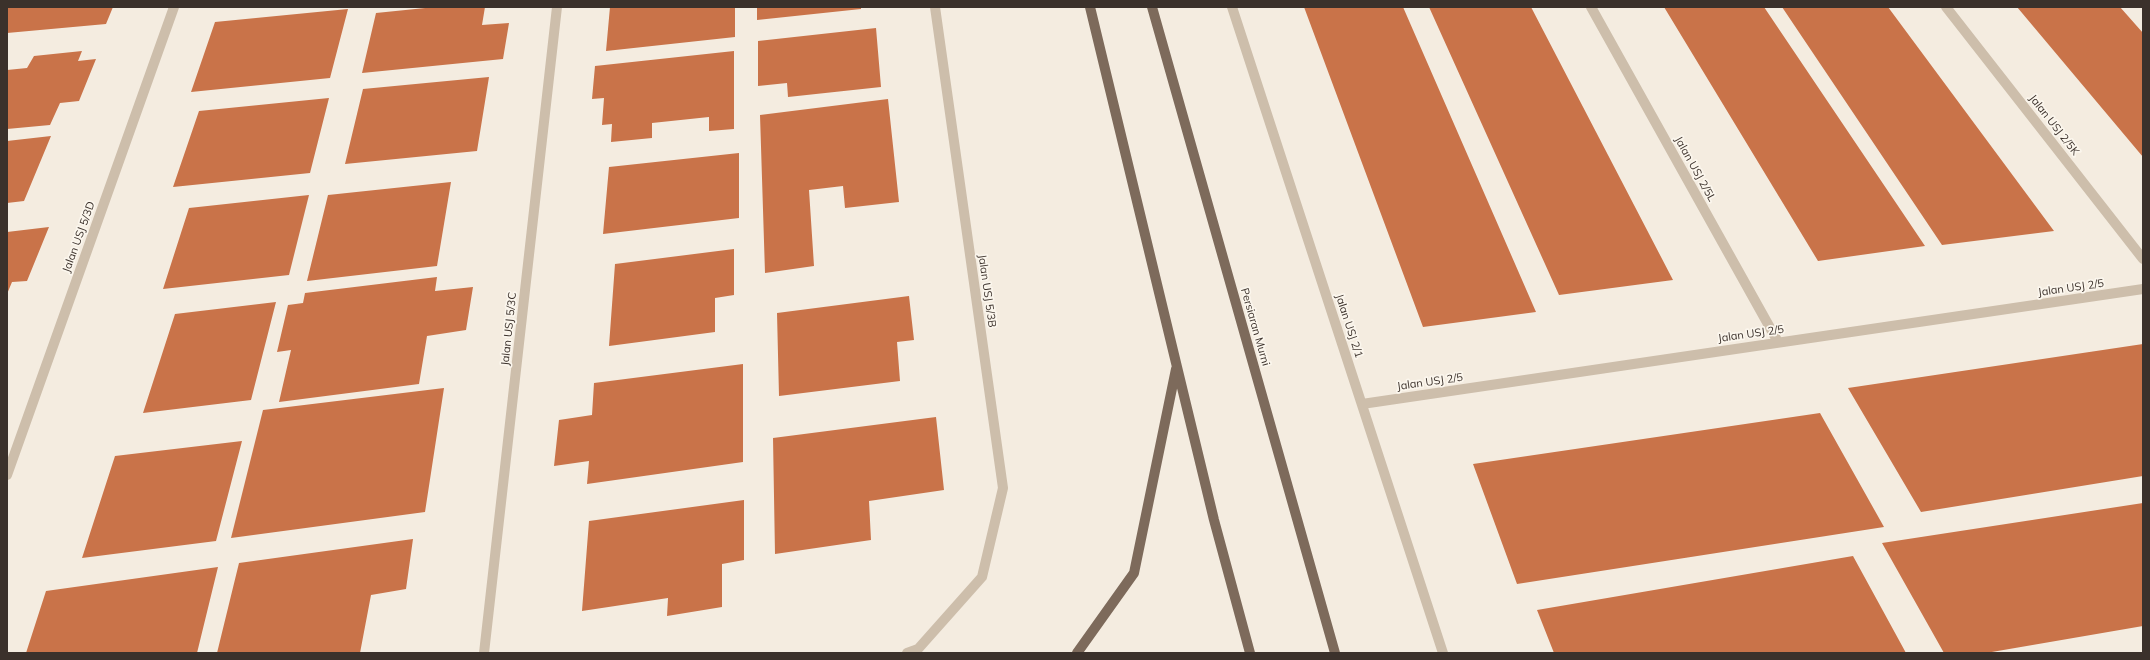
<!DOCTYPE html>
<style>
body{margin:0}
#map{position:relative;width:2150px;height:660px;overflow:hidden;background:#f4ece0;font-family:Mulish,sans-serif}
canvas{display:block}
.frame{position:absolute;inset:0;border:8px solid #3b312b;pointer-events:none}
</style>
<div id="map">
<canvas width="2150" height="660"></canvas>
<div class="frame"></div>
</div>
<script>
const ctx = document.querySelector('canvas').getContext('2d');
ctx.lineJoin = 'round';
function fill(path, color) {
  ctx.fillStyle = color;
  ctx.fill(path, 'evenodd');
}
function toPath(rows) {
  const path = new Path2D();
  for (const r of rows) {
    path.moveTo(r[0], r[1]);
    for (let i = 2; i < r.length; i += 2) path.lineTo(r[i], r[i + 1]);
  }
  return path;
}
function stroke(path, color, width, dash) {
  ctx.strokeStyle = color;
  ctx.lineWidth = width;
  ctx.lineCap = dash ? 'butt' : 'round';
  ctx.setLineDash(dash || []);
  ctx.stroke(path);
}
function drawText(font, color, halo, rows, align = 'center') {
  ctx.font = font + ' Mulish,sans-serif';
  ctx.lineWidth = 3.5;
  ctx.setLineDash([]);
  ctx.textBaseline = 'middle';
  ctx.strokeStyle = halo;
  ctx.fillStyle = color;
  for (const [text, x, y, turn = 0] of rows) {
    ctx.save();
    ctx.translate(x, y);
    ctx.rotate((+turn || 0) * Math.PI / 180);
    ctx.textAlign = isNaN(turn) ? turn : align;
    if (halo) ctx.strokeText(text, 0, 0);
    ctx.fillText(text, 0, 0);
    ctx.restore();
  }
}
const building = toPath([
 [7,7,113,7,106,24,7,33],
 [435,7,485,7,482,25,509,23,503,59,362,73,376,13],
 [610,7,735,7,735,37,606,51],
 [757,7,861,7,861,9,757,20],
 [1304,7,1403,7,1536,312,1423,327],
 [1429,7,1531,7,1673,280,1559,295],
 [1664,7,1764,7,1925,246,1818,261],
 [1782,7,1888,7,2054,231,1942,245],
 [2017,7,2120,7,2143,33,2143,157],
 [348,9,330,78,191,92,215,22],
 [876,28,881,87,788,97,787,83,758,86,758,41],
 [82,51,78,61,96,59,79,101,60,103,50,125,7,129,7,70,27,68,34,56],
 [734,51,734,129,709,131,709,117,652,123,652,138,611,142,612,124,602,125,604,98,592,99,595,66],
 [489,77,477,151,345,164,363,89],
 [329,98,310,173,173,187,199,111],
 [888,99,899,202,845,208,843,186,809,190,814,266,765,273,760,115],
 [51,136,24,201,7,203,7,141],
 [739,153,739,218,603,234,609,167],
 [451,182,437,266,307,281,328,195],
 [309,195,289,275,163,289,189,208],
 [49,227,27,281,12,282,7,294,7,232],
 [734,249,734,295,715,298,715,332,609,346,615,264],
 [437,277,435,291,473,287,466,330,427,336,419,384,279,402,291,350,277,352,288,305,303,303,305,293],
 [909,296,914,340,897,342,900,381,779,396,777,313],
 [276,302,251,400,143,413,175,314],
 [2143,344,2143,476,1921,512,1848,388],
 [743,364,743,462,587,484,589,461,554,466,559,420,592,415,594,383],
 [444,388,425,512,231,538,263,410],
 [1820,413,1884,527,1517,584,1473,464],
 [936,417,944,490,869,501,871,540,775,554,773,438],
 [242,441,216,541,82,558,115,456],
 [744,500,744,560,722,564,722,607,667,616,668,598,582,611,589,521],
 [2143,503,2143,626,1986,653,1944,653,1882,543],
 [413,539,406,589,371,595,360,653,217,653,239,563],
 [1853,556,1906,653,1554,653,1537,610],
 [218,567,197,653,26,653,46,591]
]);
const minor = toPath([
 [1232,7,1443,653],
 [1591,7,1778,342],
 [1946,7,2143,259],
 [1362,404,2143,289],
 [7,475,174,7],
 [484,653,557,7],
 [907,653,918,649,982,577,1003,488,935,7]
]);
const major = toPath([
 [1090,7,1214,520,1250,653],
 [1152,7,1335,653],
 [1077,653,1134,573,1176,369]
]);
const streetNames = [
 ["Jalan USJ 2/5K",2054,125,52],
 ["Jalan USJ 2/5L",1695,169,61],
 ["Jalan USJ 5/3D",79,237,-70],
 ["Jalan USJ 2/5",2071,288,-8],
 ["Jalan USJ 5/3B",987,291,82],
 ["Jalan USJ 2/1",1349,326,72],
 ["Persiaran Murni",1255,327,74],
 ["Jalan USJ 5/3C",509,329,-84],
 ["Jalan USJ 2/5",1751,334,-8],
 ["Jalan USJ 2/5",1430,382,-8]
];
fill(building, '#c97349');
stroke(minor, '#cdbeab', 10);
stroke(major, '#7d6a5b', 10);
drawText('11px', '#3b312b', '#fbf6ed', streetNames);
</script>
